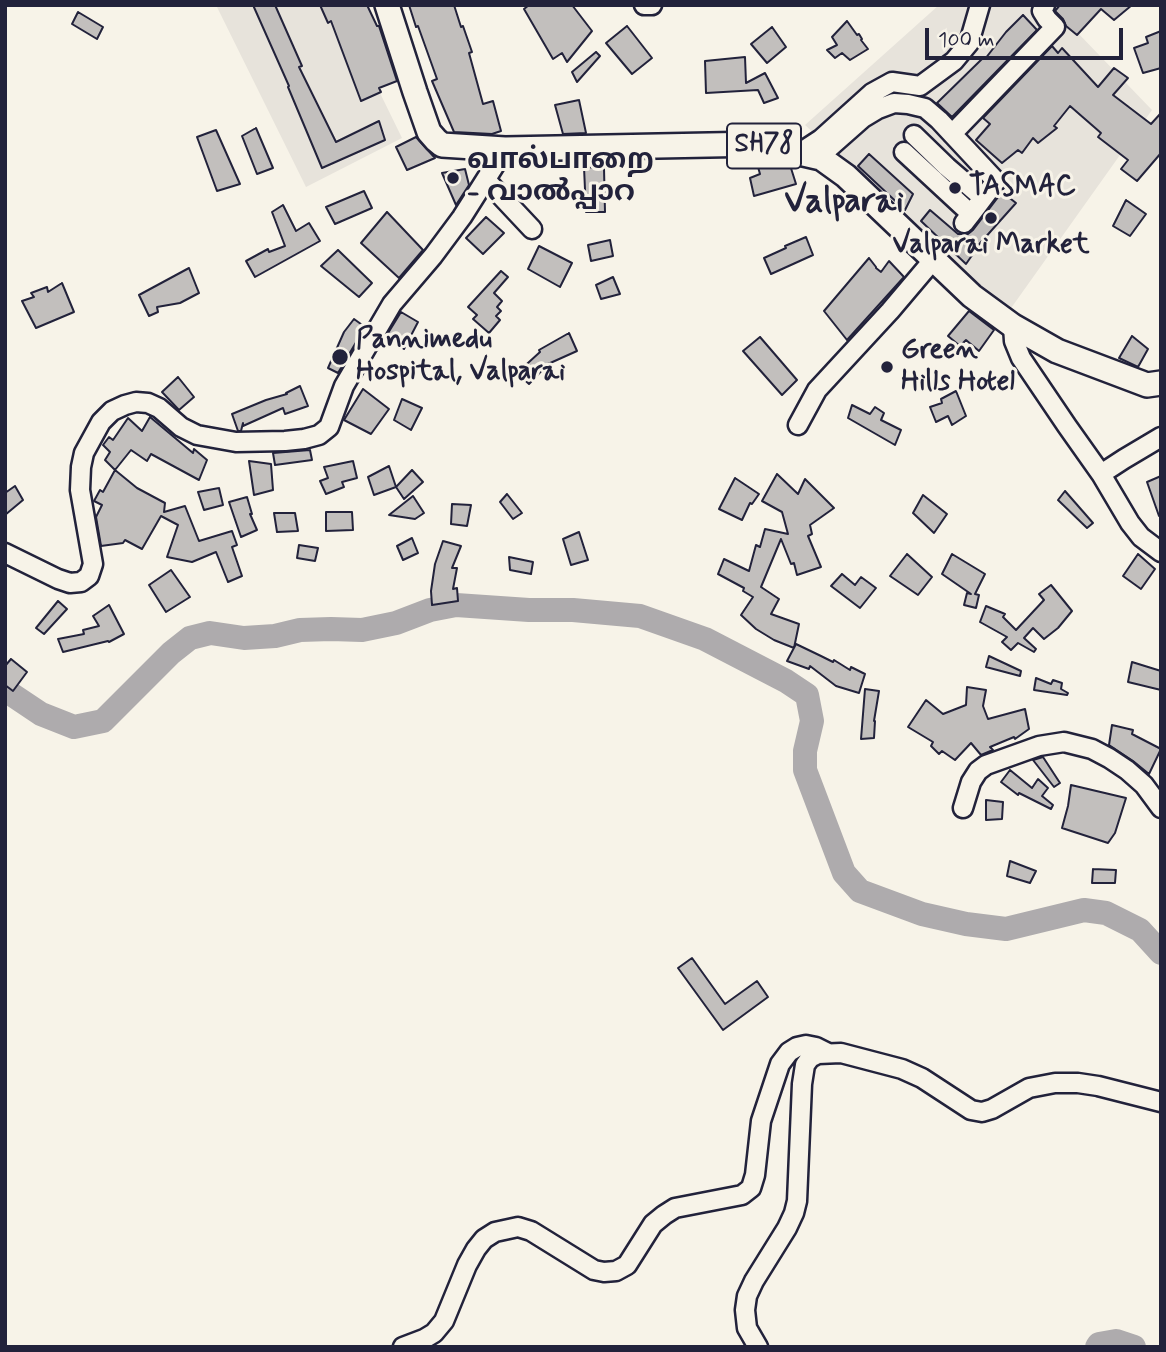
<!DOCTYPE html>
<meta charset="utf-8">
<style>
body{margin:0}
#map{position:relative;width:1166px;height:1352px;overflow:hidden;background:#f7f3e8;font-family:Mynerve,sans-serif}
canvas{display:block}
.frame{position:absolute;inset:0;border:7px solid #22223b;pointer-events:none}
.scale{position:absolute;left:925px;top:28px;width:198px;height:32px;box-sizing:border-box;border:4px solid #22223b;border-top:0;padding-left:9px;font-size:21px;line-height:24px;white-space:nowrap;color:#22223b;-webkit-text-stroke:5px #f7f3e8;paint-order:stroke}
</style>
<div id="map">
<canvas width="1166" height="1352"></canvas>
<div class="frame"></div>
<div class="scale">100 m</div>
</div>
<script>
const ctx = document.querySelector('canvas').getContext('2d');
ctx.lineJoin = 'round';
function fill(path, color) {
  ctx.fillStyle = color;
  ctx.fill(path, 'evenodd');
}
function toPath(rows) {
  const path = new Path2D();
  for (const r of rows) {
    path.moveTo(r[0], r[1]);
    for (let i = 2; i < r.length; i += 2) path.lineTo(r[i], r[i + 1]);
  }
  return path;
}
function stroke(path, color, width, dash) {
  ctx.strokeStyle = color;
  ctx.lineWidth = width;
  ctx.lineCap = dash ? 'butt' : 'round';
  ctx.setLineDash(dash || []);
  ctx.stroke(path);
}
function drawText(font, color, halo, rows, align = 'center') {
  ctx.font = font + ' Mynerve,"Noto Sans Malayalam","Noto Sans Tamil",sans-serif';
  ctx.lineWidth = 6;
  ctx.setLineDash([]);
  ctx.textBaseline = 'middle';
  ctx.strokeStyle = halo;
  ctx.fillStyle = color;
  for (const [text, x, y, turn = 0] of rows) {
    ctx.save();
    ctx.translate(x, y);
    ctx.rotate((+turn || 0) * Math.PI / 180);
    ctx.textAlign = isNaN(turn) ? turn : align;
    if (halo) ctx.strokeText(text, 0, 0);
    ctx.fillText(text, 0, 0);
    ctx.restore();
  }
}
const built = toPath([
 [216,5,337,5,402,138,306,187],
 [939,5,1051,5,1152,110,1009,311,805,125]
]);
const river = toPath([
 [5,690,41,714,74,727,103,721,171,653,190,638,210,633,244,638,275,636,300,630,331,629,362,630,396,623,430,610,456,605,529,610,573,610,640,616,705,639,786,681,807,695,812,721,805,751,805,770,844,873,860,891,922,914,966,924,1006,929,1084,910,1106,913,1140,930,1161,953],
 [1097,1347,1099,1344,1116,1341,1134,1347]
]);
const building = toPath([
 [253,5,275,5,302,66,299,67,336,142,379,121,385,140,322,168,288,87,289,86,253,5],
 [320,5,367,5,377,26,379,26,397,81,379,88,381,92,361,101,331,21,328,23,320,5],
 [409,5,454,5,461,27,463,26,472,52,469,53,483,104,493,101,501,131,492,134,454,132,432,81,437,79,418,26,416,27,409,5],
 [529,5,572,5,592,31,567,62,562,53,553,59,524,9,529,5],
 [1060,5,1132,5,1114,20,1101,9,1077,35,1066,26,1063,19,1055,11,1060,5],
 [78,12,103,27,97,39,72,24,78,12],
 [1023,15,1037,30,952,117,937,103,984,57,985,59,1006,32,1023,15],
 [847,21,857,35,859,34,862,39,861,40,868,49,850,60,842,53,835,58,827,50,837,45,832,37,847,21],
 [627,26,652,58,632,74,606,43,627,26],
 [772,27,786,47,767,63,751,44,772,27],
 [1161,31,1161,68,1143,73,1134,48,1148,43,1146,37,1161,31],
 [1052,46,1058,53,1062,48,1098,87,1114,68,1128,78,1113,95,1151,124,1161,113,1161,153,1137,181,1121,169,1128,160,1098,137,1101,133,1070,106,1054,126,1057,128,1038,143,1033,138,1022,153,1018,150,1002,163,976,140,990,124,983,118,1052,46],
 [596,52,600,56,577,82,572,72,596,52],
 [745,57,746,83,765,73,778,98,764,103,758,90,706,93,705,61,745,57],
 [579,100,586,133,563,134,555,105,579,100],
 [256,128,273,168,257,174,242,136,256,128],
 [216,130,240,184,217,191,197,137,216,130],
 [416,137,435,158,407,170,396,147,416,137],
 [869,154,913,194,905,210,858,166,869,154],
 [784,164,790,165,796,184,754,196,750,178,760,174,758,167,784,164],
 [584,167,604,168,605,212,586,212,584,167],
 [465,169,469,185,456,205,442,173,465,169],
 [364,191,372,208,335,224,326,207,364,191],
 [1002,192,1016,203,974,250,975,251,966,264,921,221,930,210,958,234,968,234,973,230,1002,192],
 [1126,200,1146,214,1130,236,1113,226,1126,200],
 [283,205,296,231,309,223,320,241,255,277,246,261,268,249,269,252,285,246,272,212,283,205],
 [387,212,423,250,399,278,361,243,387,212],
 [486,217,504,233,483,254,466,238,486,217],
 [806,237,813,255,771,274,764,258,786,248,785,246,806,237],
 [610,240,613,256,591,261,588,245,610,240],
 [539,246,572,263,560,287,528,269,539,246],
 [338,250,372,283,359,297,321,266,338,250],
 [869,258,876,267,876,268,881,272,889,261,904,277,847,340,824,311,869,258],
 [189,268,199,293,180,303,157,307,158,312,149,316,139,295,189,268],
 [501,271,508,277,494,293,502,301,497,307,501,311,496,316,500,320,489,333,473,319,477,315,468,307,501,271],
 [613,277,620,294,601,299,596,285,613,277],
 [62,283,74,312,36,328,22,301,34,297,31,293,47,287,48,292,62,283],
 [969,311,994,330,979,351,966,340,960,346,948,336,969,311],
 [401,312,418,322,404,349,385,338,401,312],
 [354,319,365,327,338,373,328,368,344,332,354,319],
 [569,333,577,351,548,364,529,384,517,373,540,352,539,350,569,333],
 [1132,336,1148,349,1138,367,1119,358,1132,336],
 [760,337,797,380,782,395,743,351,760,337],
 [178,377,194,397,179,410,162,392,178,377],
 [300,386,308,406,285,414,283,408,243,426,243,423,241,431,238,431,232,414,266,400,287,394,286,393,300,386],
 [363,389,389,409,371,434,344,420,363,389],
 [956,391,966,416,952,425,948,416,936,422,930,407,942,403,941,399,956,391],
 [402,399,422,408,411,430,394,420,402,399],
 [852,405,870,414,875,407,884,413,881,420,901,430,895,445,848,418,852,405],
 [150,417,193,453,194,449,207,460,199,480,151,454,147,461,131,450,115,470,105,460,110,452,103,445,109,437,113,440,128,418,142,431,150,417],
 [310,450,312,460,275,465,273,453,310,450],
 [249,461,271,464,273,490,254,495,249,461],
 [353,461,357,478,342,482,344,487,326,494,320,481,328,478,324,467,353,461],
 [389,466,396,487,374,495,368,477,389,466],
 [115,470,137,488,165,503,164,512,185,506,199,541,232,531,237,545,232,547,242,576,228,582,216,552,192,562,167,557,178,525,161,516,142,549,125,540,123,543,101,546,96,517,102,505,94,501,100,490,103,492,115,470],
 [412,470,423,482,404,499,396,487,412,470],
 [777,474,798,494,805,479,834,508,810,525,812,534,808,536,821,567,797,575,794,563,791,564,781,539,761,587,779,599,771,614,799,624,794,648,774,640,756,629,741,615,753,597,743,591,744,588,718,574,724,559,749,571,756,545,760,547,765,529,788,534,782,512,762,501,777,474],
 [1161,476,1161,516,1159,516,1147,482,1161,476],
 [735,478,759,494,752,504,750,503,742,520,719,509,735,478],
 [15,486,23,500,5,515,5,493,15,486],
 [219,488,223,505,204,510,198,492,219,488],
 [1065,491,1093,523,1087,528,1058,500,1065,491],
 [507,494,522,513,513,519,500,502,507,494],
 [923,495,947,514,934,533,913,513,923,495],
 [413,496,424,513,415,519,389,515,413,496],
 [247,497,252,514,250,514,257,530,241,537,229,502,247,497],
 [452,504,471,505,467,526,451,524,452,504],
 [326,512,352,512,353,530,326,531,326,512],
 [274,513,295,513,298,531,277,532,274,513],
 [579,532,588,560,571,565,563,539,579,532],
 [412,538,418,553,403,560,397,546,412,538],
 [443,541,461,546,452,568,457,568,453,589,457,588,458,601,432,605,431,591,435,564,443,541],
 [299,545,318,548,315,561,297,558,299,545],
 [907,554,932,577,918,595,890,576,907,554],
 [952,554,985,574,975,594,979,595,976,608,964,605,967,593,971,594,942,574,952,554],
 [1138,554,1155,569,1141,589,1123,576,1138,554],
 [509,557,533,562,531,574,510,570,509,557],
 [171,570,190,597,166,612,149,585,171,570],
 [842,574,855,585,861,577,876,588,860,608,831,586,842,574],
 [1051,585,1072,611,1058,628,1044,639,1033,628,1024,638,1036,649,1034,652,1018,643,1011,650,1002,642,1007,637,980,622,986,606,1005,614,1003,617,1016,630,1044,600,1039,594,1051,585],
 [58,601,67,609,44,634,36,628,58,601],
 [109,605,124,634,109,642,108,641,63,652,58,639,84,634,83,630,99,626,93,616,109,605],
 [796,644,821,656,833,662,834,660,850,670,851,667,865,674,859,693,836,686,810,666,809,669,787,661,796,644],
 [989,656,1021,671,1020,676,986,667,989,656],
 [11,659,27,672,13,691,5,685,5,666,11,659],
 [1132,662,1161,671,1161,690,1128,682,1132,662],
 [1036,678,1051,684,1053,680,1062,683,1061,689,1068,693,1067,695,1034,690,1036,678],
 [967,687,986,690,983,706,988,719,1025,709,1029,729,1015,739,1014,737,990,747,993,750,981,755,971,743,955,760,942,751,939,754,931,746,933,742,908,727,926,700,943,714,966,705,967,687],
 [865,689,879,691,874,721,875,721,874,738,861,739,865,689],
 [1112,725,1133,730,1132,734,1161,749,1149,774,1133,761,1109,745,1112,725],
 [1043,757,1060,783,1054,787,1033,760,1043,757],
 [1010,770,1032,788,1038,779,1048,788,1042,796,1053,805,1051,809,1019,793,1018,795,1001,782,1010,770],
 [1071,785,1126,798,1115,833,1108,843,1062,828,1068,806,1071,785],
 [986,800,1003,802,1002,819,986,820,986,800],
 [1010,861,1036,871,1030,883,1007,876,1010,861],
 [1093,869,1116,870,1115,883,1092,883,1093,869],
 [692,958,725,1004,757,981,768,997,723,1030,678,968,692,958]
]);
const minor = toPath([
 [644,5,652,5],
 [952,134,1055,27,1047,19,1042,11,1045,5],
 [914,135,947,167,976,192],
 [904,152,971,214],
 [798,154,821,139,872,93,892,82,920,86,954,61,969,43,980,5],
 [821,158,829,148,863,118,878,109,894,103,908,104,925,108,939,120,996,181,971,214,964,223,996,181],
 [486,180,532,229],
 [1013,326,1014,341,1021,358,1067,426,1101,474,1130,523,1141,537,1161,552],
 [798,425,817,390,890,311,934,259],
 [1101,474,1124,459,1161,437],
 [5,553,58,579,70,583,81,582,89,576,93,564,80,490,81,467,84,453,101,422,112,411,125,405,136,402,148,403,159,408,181,427,197,435,236,442,285,441,304,439,319,435,329,427,344,386,392,304,433,256,462,217,505,149],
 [963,808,971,782,978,771,986,765,1039,746,1064,742,1092,749,1109,758,1127,770,1144,785,1161,808],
 [403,1347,424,1339,434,1333,444,1321,467,1265,476,1249,484,1239,495,1232,518,1227,531,1231,594,1270,604,1272,616,1271,627,1265,653,1224,664,1215,675,1208,742,1195,751,1188,755,1175,761,1121,780,1064,789,1052,797,1047,806,1045,816,1047,828,1053],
 [758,1347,747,1328,745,1310,747,1296,754,1281,787,1228,794,1213,797,1201,802,1084,805,1065,810,1058,818,1054,841,1053,902,1069,922,1078,971,1110,982,1112,992,1109,1029,1088,1055,1083,1078,1083,1098,1086,1161,1102]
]);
const major = toPath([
 [387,5,415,92,429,132,436,140,442,145,505,149,760,144,821,158,846,176,972,296,1013,326,1057,351,1147,385,1161,383]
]);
const markers = [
 [453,178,7,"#22223b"],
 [955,188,7,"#22223b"],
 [991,218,7,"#22223b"],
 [340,357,9,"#22223b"],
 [887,367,7,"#22223b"]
];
const shields = [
 [764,146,74]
];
const shieldNames = [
 ["SH78",764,146]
];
const poiNames = [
 ["வால்பாறை",467,162],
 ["- വാൽപ്പാറ",467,194],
 ["TASMAC",969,188],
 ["Valparai Market",991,246,"center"],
 ["Pannimedu",356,341],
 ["Hospital, Valparai",356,373],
 ["Green",901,351],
 ["Hills Hotel",901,383]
];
const districtNames = [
 ["Valparai",844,204]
];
fill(built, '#e7e3db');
stroke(river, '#aeabad', 24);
fill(building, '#c2bfbd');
stroke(building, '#22223b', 2);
stroke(minor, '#22223b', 23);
stroke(major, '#22223b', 28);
stroke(minor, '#f7f3e8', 18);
stroke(major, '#f7f3e8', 23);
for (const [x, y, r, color] of markers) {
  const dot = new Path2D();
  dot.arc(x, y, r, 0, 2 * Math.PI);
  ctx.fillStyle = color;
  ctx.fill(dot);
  stroke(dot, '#f7f3e8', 2.5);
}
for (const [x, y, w] of shields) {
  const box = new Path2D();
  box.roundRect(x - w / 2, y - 22.5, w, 45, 5);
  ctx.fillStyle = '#f7f3e8';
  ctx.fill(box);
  stroke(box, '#22223b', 2);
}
drawText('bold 26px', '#22223b', null, shieldNames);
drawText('bold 28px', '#22223b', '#f7f3e8', poiNames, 'left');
drawText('bold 35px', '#22223b', '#f7f3e8', districtNames);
</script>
